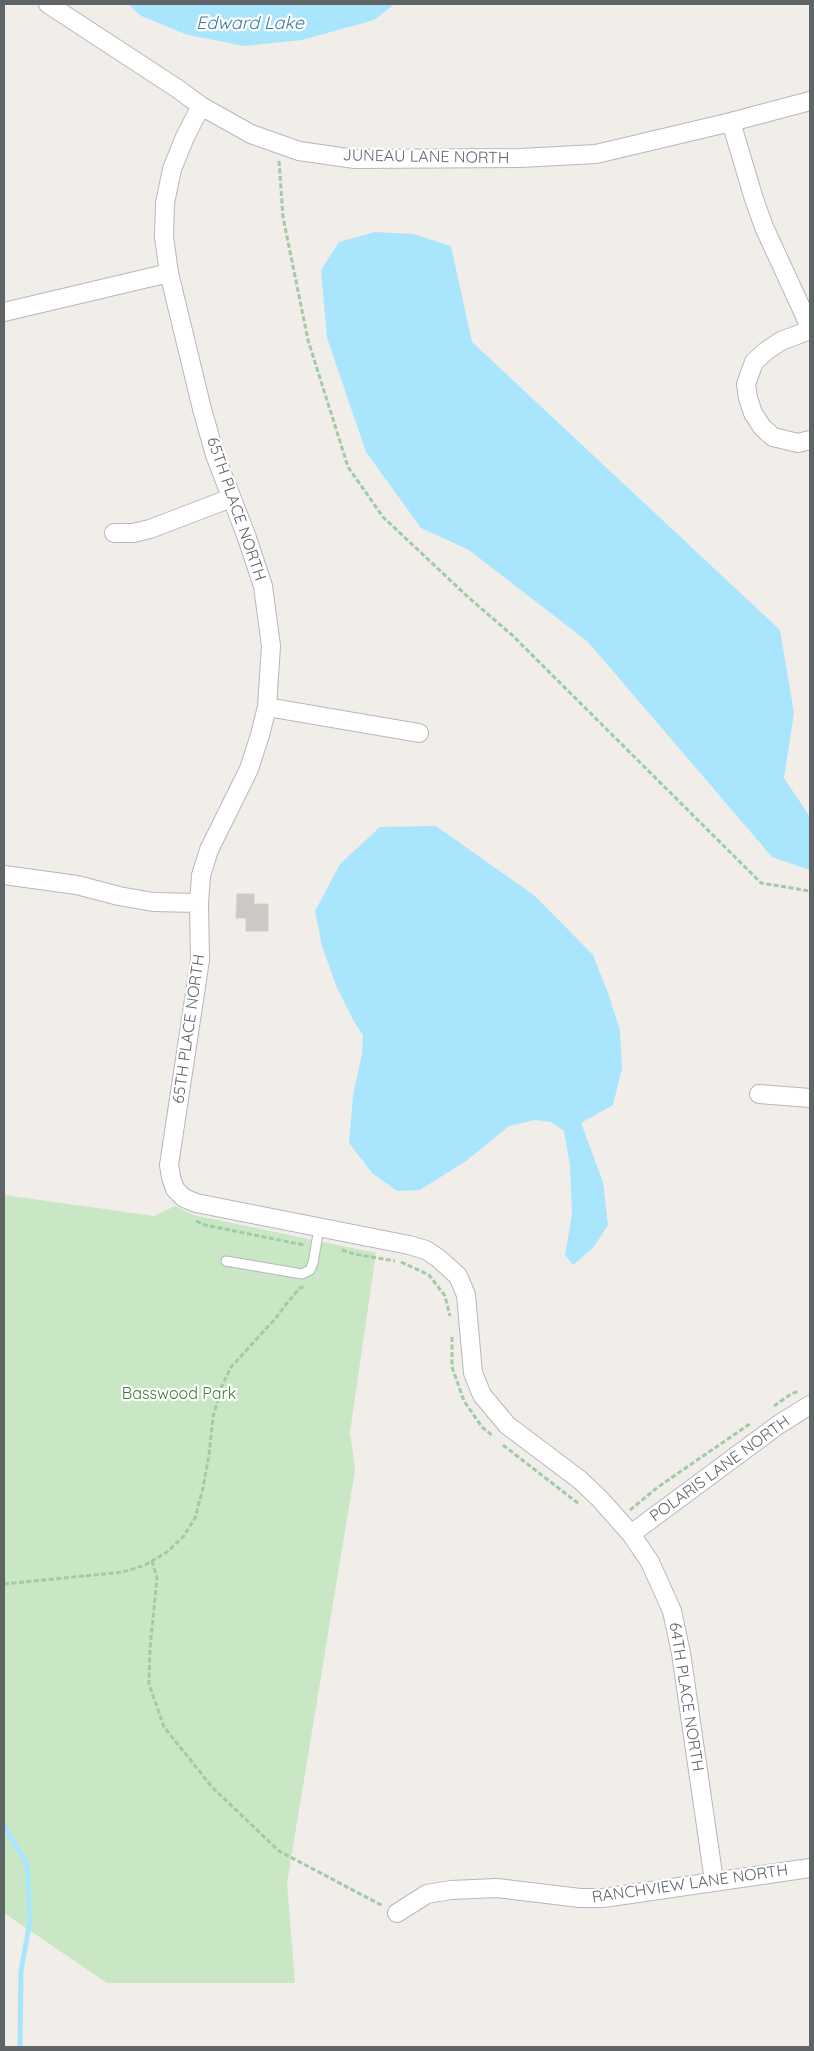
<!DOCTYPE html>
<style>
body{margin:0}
#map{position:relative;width:814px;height:2051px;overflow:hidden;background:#f1ede8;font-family:Quicksand,sans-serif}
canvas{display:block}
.frame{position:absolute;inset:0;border:5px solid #5f6467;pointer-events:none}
</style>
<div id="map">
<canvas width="814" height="2051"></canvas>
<div class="frame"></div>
</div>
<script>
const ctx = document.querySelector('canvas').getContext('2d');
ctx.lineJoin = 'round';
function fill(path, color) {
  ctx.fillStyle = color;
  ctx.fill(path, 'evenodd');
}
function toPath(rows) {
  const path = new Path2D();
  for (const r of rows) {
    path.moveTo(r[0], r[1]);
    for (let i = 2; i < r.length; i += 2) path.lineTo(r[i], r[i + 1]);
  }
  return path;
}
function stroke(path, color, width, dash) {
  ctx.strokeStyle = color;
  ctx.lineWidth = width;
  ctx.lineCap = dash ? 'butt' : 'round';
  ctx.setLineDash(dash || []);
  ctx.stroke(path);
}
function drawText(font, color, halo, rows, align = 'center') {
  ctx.font = font + ' Quicksand,sans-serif';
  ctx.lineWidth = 4.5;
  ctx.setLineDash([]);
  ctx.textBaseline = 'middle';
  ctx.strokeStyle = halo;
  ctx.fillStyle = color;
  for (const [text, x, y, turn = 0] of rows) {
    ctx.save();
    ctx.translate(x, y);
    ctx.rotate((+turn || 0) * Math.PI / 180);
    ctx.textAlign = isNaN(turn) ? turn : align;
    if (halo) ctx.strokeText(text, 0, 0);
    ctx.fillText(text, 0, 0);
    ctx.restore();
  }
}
const green = toPath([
 [4,1195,154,1216,175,1206,193,1215,376,1253,350,1432,355,1470,287,1883,295,1983,107,1983,4,1913]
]);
const water = toPath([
 [128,4,395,4,374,20,302,40,244,46,188,35,141,16],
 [375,232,413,234,451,246,472,342,780,630,794,713,784,778,810,817,810,870,772,857,588,642,469,550,421,528,366,452,327,338,321,270,339,242],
 [436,826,535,896,593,955,608,993,620,1030,622,1068,613,1105,581,1123,603,1182,608,1225,593,1248,573,1265,565,1255,572,1214,570,1166,564,1131,551,1122,535,1120,509,1126,466,1161,420,1190,397,1191,372,1173,349,1143,353,1095,362,1054,363,1035,353,1020,337,988,322,946,315,911,340,864,380,827]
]);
const stream = toPath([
 [4,1826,27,1864,30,1921,21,1971,20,2047]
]);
const building = toPath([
 [237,894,254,894,254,904,268,904,268,931,246,931,246,918,236,918,237,894]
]);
const path = toPath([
 [279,161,283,217,308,340,348,467,383,517,468,597,512,635,761,883,810,891],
 [196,1221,205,1225,304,1245],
 [342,1250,354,1254,395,1261],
 [401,1262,429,1275,445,1296,450,1316],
 [452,1337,452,1367,464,1401,482,1427,493,1436],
 [774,1406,791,1394,799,1391],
 [503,1445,579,1504],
 [630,1510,658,1487,751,1423],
 [152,1561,157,1578,150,1648,149,1684,164,1727,212,1787,279,1851,383,1906],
 [4,1584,123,1572,145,1565,167,1552,183,1537,195,1518,203,1488,209,1455,213,1417,221,1388,231,1367,275,1319,287,1303,300,1288,306,1286]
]);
const service = toPath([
 [226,1261,302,1274,310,1270,313,1263,319,1228]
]);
const minor = toPath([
 [48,4,178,89,201,106,251,134,299,151,355,159,520,158,596,154,731,122,810,101],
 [201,106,185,137,172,169,165,203,164,237,169,273,202,409,215,455,246,535,263,586,271,646,267,707,260,735,249,769,209,850,201,875,199,903,200,960,169,1165,171,1177,175,1189,184,1198,196,1203,409,1245,426,1250,438,1258,458,1276,466,1295,473,1373,482,1395,507,1425,580,1480,600,1499,631,1534,650,1562,672,1611,681,1653,714,1881],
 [731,122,754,199,764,227,810,327],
 [4,312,169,273],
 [810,330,781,341,766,351,754,362,746,384,748,398,753,413,762,427,773,437,798,443,810,440],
 [114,533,133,533,150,529,231,498],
 [267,707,419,733],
 [4,875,77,885,119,896,153,902,199,903],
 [759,1094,810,1098],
 [631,1534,778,1425,810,1405],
 [397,1913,427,1894,451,1890,497,1888,580,1898,603,1898,810,1868]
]);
const streetNames = [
 ["JUNEAU LANE NORTH",426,157,1],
 ["65TH PLACE NORTH",236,509,71],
 ["65TH PLACE NORTH",189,1029,-82],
 ["POLARIS LANE NORTH",720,1469,-36],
 ["64TH PLACE NORTH",686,1697,81],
 ["RANCHVIEW LANE NORTH",690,1884,-8]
];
const parkNames = [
 ["Basswood Park",179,1394]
];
const waterNames = [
 ["Edward Lake",250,24]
];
fill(green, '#c9e7c5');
fill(water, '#aae5fe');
stroke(stream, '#aae5fe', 5);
fill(building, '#ccc8c4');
stroke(building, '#d6cec6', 1);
stroke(service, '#b5b8bc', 11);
stroke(minor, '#b5b8bc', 20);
stroke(path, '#9fcba5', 3, [5, 2.5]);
stroke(service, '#fff', 9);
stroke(minor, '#fff', 18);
drawText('16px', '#5f6467', '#fff', streetNames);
drawText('16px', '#3b8134', '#fff', parkNames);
drawText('italic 18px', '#3f7ba0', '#fff', waterNames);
</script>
